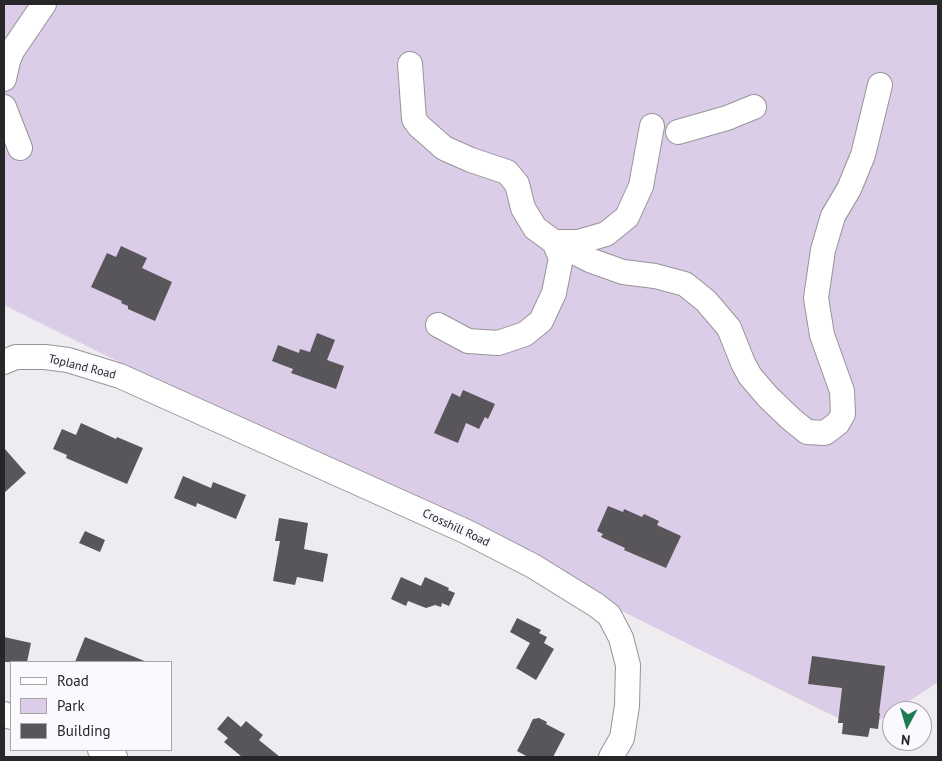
<!DOCTYPE html>
<style>
body{margin:0}
#map{position:relative;width:942px;height:761px;overflow:hidden;background:#eeebf1;font-family:"PT Sans",sans-serif}
canvas{display:block}
.frame{position:absolute;inset:0;border:5px solid #272628;pointer-events:none}
.legend{position:absolute;left:10px;top:661px;width:162px;height:90px;box-sizing:border-box;background:#fcf9fe;border:1px solid #a7a5a8;margin:0;padding:6px 9px;list-style:none;font-size:15px;color:#272628}
.legend li{display:flex;align-items:center;gap:10px;height:25px}
.legend b{width:25px;border:1px solid #a7a5a8}
.north{position:absolute;left:882px;top:701px;width:50px;height:50px;box-sizing:border-box;background:#fcf9fe;border:1px solid #a7a5a8;border-radius:50%;rotate:186deg;font-size:14px;font-weight:700;line-height:20px;text-align:center;color:#272628}
.north::after{content:'';display:block;margin:auto;width:18px;height:22px;background:#1c7b52;clip-path:polygon(50% 0,100% 100%,50% 72%,0 100%)}
</style>
<div id="map">
<canvas width="942" height="761"></canvas>
<div class="frame"></div>
<ul class="legend">
<li><b style="height:6px;background:#fff"></b>Road</li>
<li><b style="height:14px;background:#dbcce8"></b>Park</li>
<li><b style="height:14px;background:#58565a"></b>Building</li>
</ul>
<div class="north">N</div>
</div>
<script>
const ctx = document.querySelector('canvas').getContext('2d');
ctx.lineJoin = 'round';
function fill(path, color) {
  ctx.fillStyle = color;
  ctx.fill(path, 'evenodd');
}
function toPath(rows) {
  const path = new Path2D();
  for (const r of rows) {
    path.moveTo(r[0], r[1]);
    for (let i = 2; i < r.length; i += 2) path.lineTo(r[i], r[i + 1]);
  }
  return path;
}
function stroke(path, color, width, dash) {
  ctx.strokeStyle = color;
  ctx.lineWidth = width;
  ctx.lineCap = dash ? 'butt' : 'round';
  ctx.setLineDash(dash || []);
  ctx.stroke(path);
}
function drawText(font, color, halo, rows, align = 'center') {
  ctx.font = font + ' "PT Sans",sans-serif';
  ctx.lineWidth = 5;
  ctx.setLineDash([]);
  ctx.textBaseline = 'middle';
  ctx.strokeStyle = halo;
  ctx.fillStyle = color;
  for (const [text, x, y, turn = 0] of rows) {
    ctx.save();
    ctx.translate(x, y);
    ctx.rotate((+turn || 0) * Math.PI / 180);
    ctx.textAlign = isNaN(turn) ? turn : align;
    if (halo) ctx.strokeText(text, 0, 0);
    ctx.fillText(text, 0, 0);
    ctx.restore();
  }
}
const green = toPath([
 [4,4,938,4,938,682,894,711,892,711,892,712,864,731,4,305]
]);
const building = toPath([
 [121,246,147,258,142,268,172,282,155,321,128,309,128,306,121,303,122,301,91,287,107,253,116,257],
 [317,333,335,340,327,360,344,366,336,389,291,373,293,369,272,361,278,345,299,353,300,349,310,352],
 [463,390,495,404,488,419,485,417,479,429,466,423,458,443,434,433,452,393,460,397],
 [81,423,116,439,117,437,143,448,127,484,66,458,67,455,53,449,62,429,76,435],
 [4,448,26,473,4,493],
 [183,476,211,488,213,482,246,495,236,519,197,503,196,507,174,498],
 [608,506,623,512,624,509,642,517,644,514,659,521,657,525,681,536,666,568,624,550,625,548,601,537,603,534,597,531],
 [279,518,308,523,304,549,328,554,323,582,297,577,295,585,273,581,280,541,275,541],
 [85,531,105,540,100,552,79,543],
 [401,577,421,586,425,577,449,588,448,590,455,593,449,606,442,603,441,607,435,605,426,608,408,601,406,606,391,599],
 [517,618,541,630,539,633,547,637,544,643,554,649,536,680,516,668,530,643,510,632],
 [4,637,31,643,27,662,4,662],
 [85,637,147,662,75,662],
 [812,656,885,666,879,713,880,713,878,729,870,728,868,737,842,734,843,723,838,723,842,688,808,684],
 [228,716,241,727,246,721,263,735,259,740,280,757,242,757,224,742,228,738,217,729],
 [539,718,547,722,546,724,565,734,553,757,528,757,517,751,530,726,530,725,533,719]
]);
const minor = toPath([
 [410,64,414,119,419,126,444,148,471,160,507,172,517,184,523,208,535,228,554,242,561,258,554,293,541,321,525,334,498,343,468,341,438,325],
 [4,79,8,61,12,51,44,4],
 [4,107,20,148],
 [678,132,727,118,754,107],
 [554,242,592,261,623,272,655,276,685,284,706,301,729,328,743,363,750,376,768,397,791,419,807,432,825,433,838,423,843,414,842,391,822,335,816,298,823,250,833,216,849,189,863,155,880,85],
 [556,242,578,242,606,234,627,217,641,186,652,126],
 [4,362,16,357,45,357,68,360,120,376,467,532,533,566,596,605,609,615,621,638,628,665,627,706,622,738,611,757],
 [4,714,11,717],
 [100,750,115,757]
]);
const streetNames = [
 ["Topland Road",82,367,14],
 ["Crosshill Road",456,528,25]
];
fill(green, '#dbcce8');
fill(building, '#58565a');
stroke(minor, '#979499', 26);
stroke(minor, '#fff', 24);
drawText('12px', '#272628', '#fcf9fe', streetNames);
</script>
